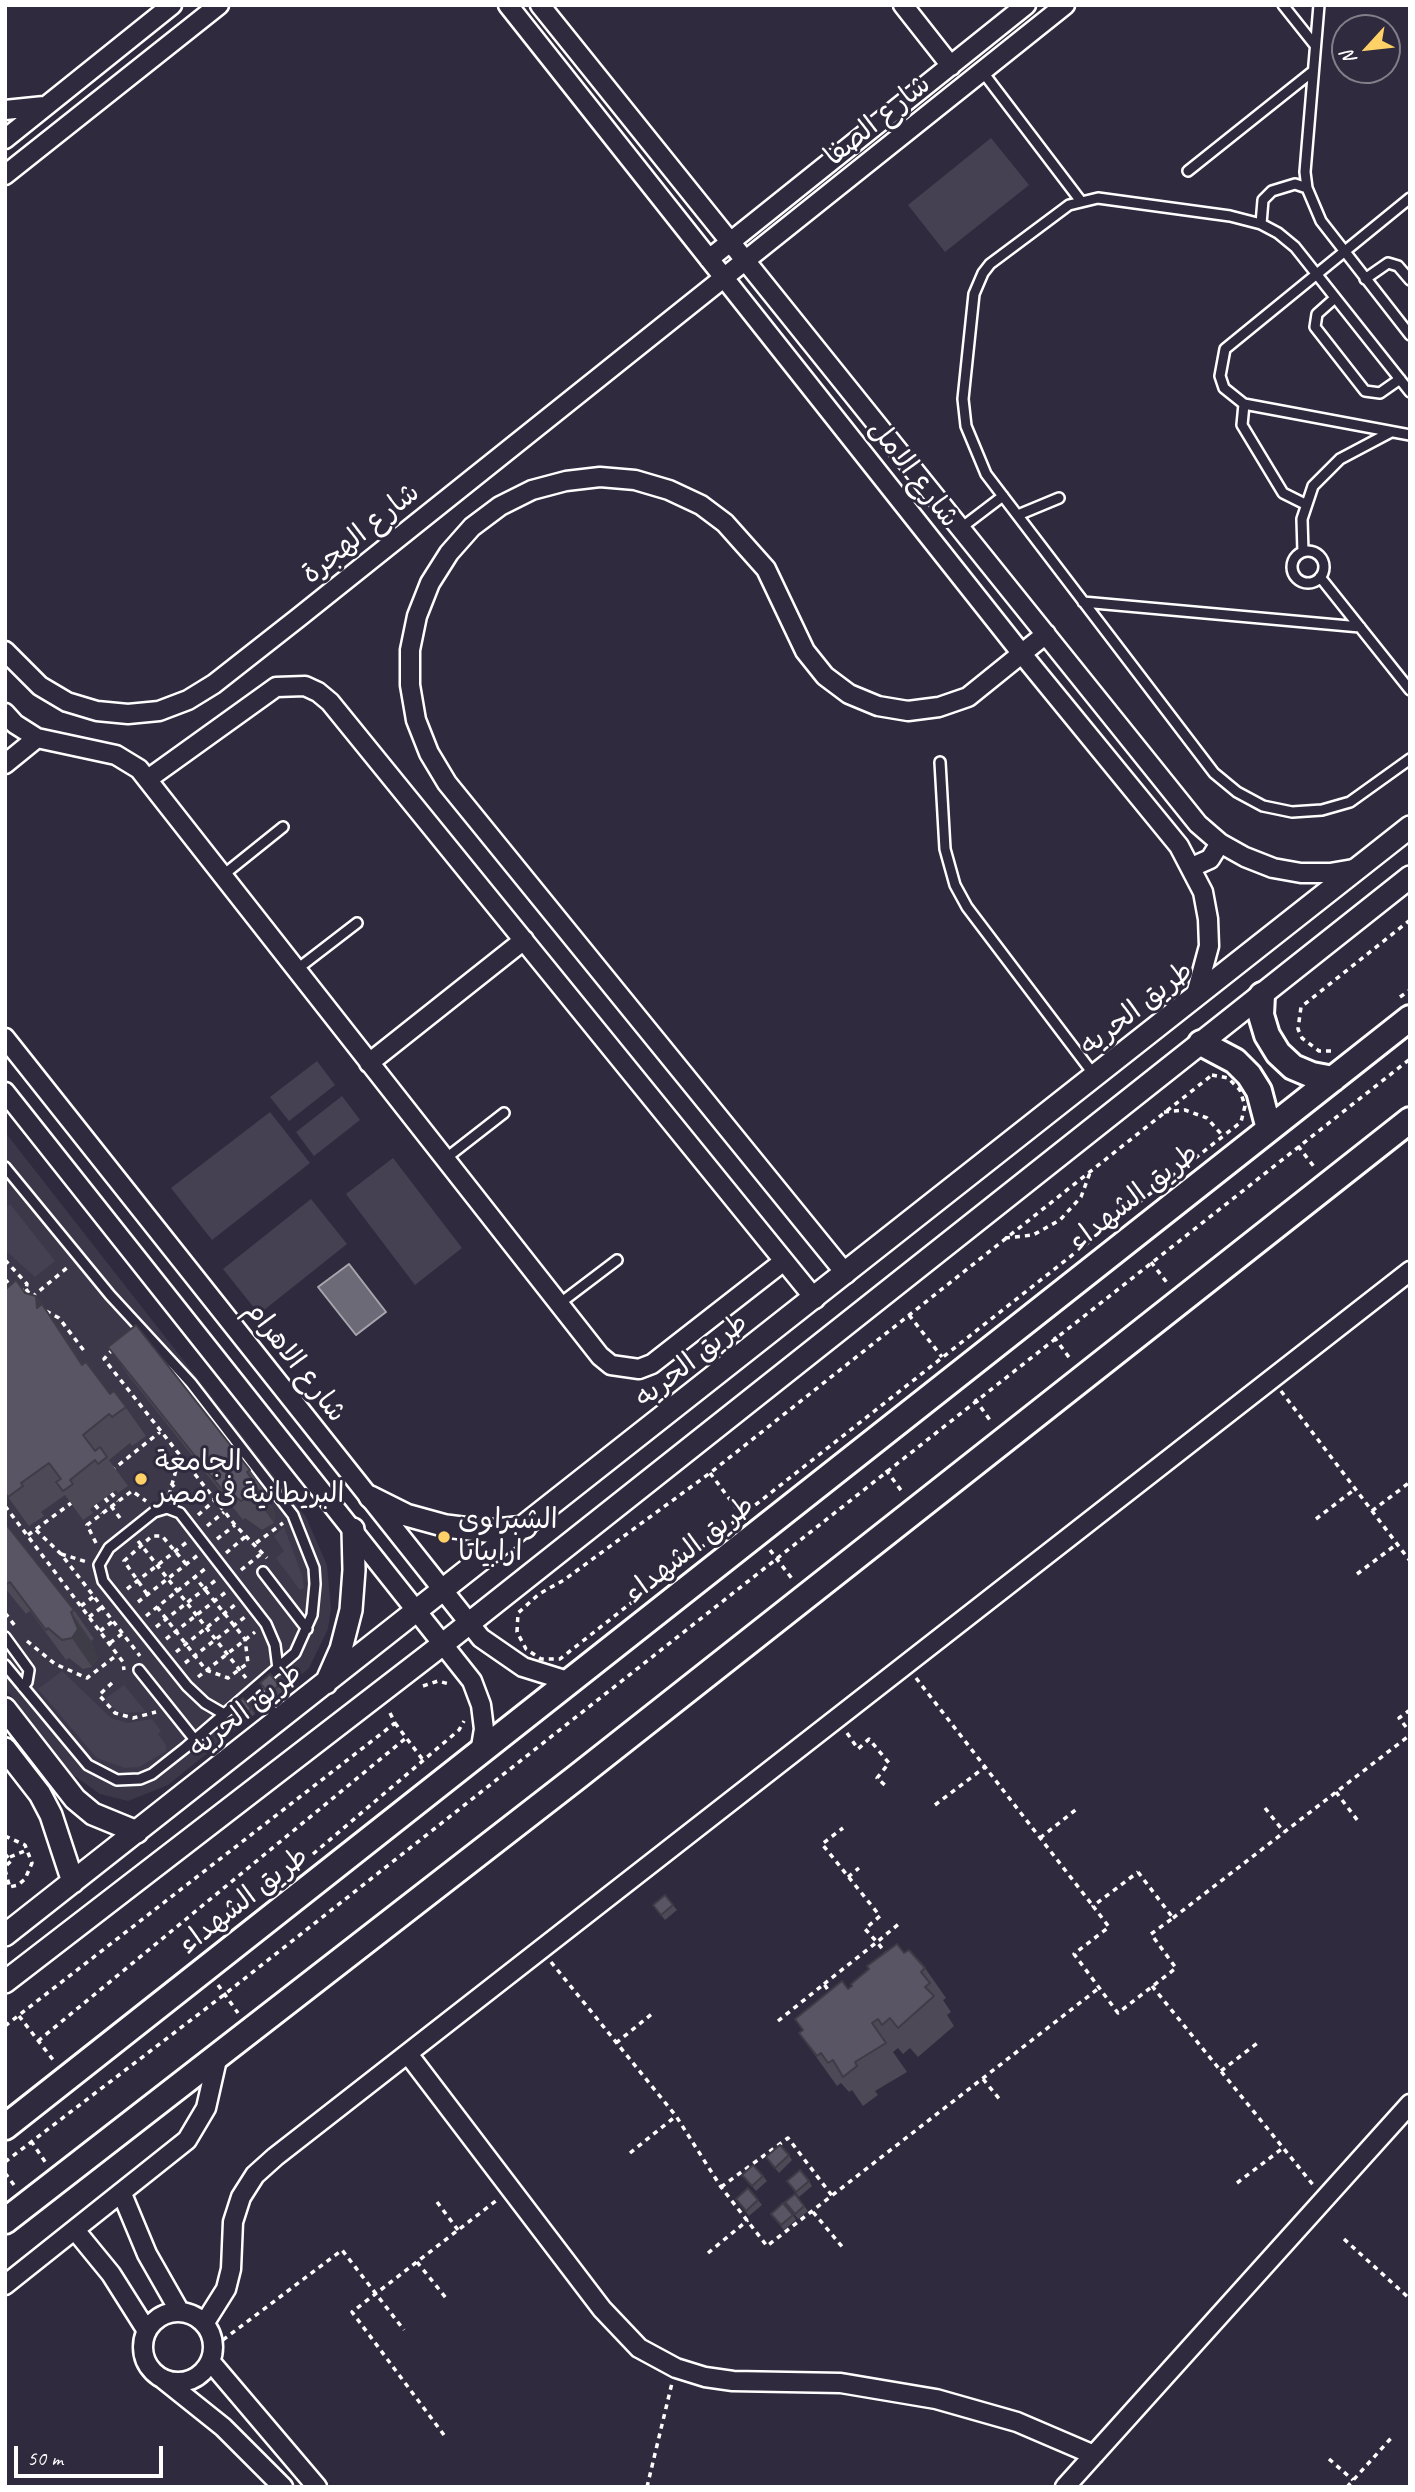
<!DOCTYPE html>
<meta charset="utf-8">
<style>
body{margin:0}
#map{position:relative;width:1415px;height:2492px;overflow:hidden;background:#2f2a3d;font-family:Caveat,sans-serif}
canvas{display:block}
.frame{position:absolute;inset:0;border:7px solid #fff;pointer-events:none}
.north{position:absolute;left:1331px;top:14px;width:70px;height:70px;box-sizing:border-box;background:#2f2a3d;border:2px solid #827f8b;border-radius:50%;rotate:243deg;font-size:19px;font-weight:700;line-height:28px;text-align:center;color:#fff}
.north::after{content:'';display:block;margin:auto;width:24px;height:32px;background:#ffd166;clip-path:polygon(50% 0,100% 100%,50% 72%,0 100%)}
.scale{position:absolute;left:14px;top:2446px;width:149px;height:32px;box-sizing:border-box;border:4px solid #fff;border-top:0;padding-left:9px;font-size:21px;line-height:24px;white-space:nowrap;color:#fff;-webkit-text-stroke:5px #2f2a3d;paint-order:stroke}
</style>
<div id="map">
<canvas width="1415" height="2492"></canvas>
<div class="frame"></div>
<div class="north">N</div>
<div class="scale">50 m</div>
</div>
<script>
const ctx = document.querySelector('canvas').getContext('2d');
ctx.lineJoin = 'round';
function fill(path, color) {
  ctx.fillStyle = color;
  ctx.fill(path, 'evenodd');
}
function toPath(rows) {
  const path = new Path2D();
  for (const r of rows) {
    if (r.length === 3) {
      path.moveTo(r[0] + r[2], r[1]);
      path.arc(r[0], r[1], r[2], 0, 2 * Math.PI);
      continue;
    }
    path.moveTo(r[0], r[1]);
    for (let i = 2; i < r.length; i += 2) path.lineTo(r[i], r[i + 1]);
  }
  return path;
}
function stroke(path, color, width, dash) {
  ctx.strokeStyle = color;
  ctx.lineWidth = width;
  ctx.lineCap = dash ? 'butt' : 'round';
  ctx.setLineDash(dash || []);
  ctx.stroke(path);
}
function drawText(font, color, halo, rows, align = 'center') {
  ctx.font = font + ' Caveat,"Playpen Sans Arabic",sans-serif';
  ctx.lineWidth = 6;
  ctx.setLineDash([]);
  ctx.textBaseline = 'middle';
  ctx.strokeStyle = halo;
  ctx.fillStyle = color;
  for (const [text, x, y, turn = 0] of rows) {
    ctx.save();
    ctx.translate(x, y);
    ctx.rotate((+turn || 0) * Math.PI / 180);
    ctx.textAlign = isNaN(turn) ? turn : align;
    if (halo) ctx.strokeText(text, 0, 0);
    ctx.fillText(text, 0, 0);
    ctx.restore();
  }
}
const built = toPath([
 [5,1132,306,1517,327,1565,331,1608,328,1629,309,1668,245,1722,242,1720,233,1726,236,1730,168,1785,128,1801,100,1794,73,1775,5,1688]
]);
const green = toPath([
 [991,138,1029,185,945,252,908,205],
 [317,1061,335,1085,289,1121,270,1097],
 [342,1096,360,1120,314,1156,296,1132],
 [270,1112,310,1163,212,1240,171,1188],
 [393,1158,462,1248,415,1285,346,1194],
 [311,1199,347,1244,259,1314,223,1269],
 [10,1204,55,1261,35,1277,5,1250,5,1208],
 [284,1527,302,1575,304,1588,300,1590,276,1558,284,1551,274,1536],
 [62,1671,111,1718,128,1723,152,1719,161,1731,158,1734,166,1745,166,1751,139,1767,125,1768,97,1758,38,1689],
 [124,1685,146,1712,122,1713,106,1704,105,1699]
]);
const water = toPath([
 [349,1264,386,1312,356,1335,318,1287,349,1264]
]);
const path = toPath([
 [1400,997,1410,990],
 [1331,1051,1319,1051,1302,1038,1298,1029,1301,1007,1410,920],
 [1212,1075,1228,1078,1240,1090,1245,1106,1241,1122,560,1659,541,1659,526,1649,517,1632,518,1613,539,1594,564,1580,710,1473,1212,1075],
 [1164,1112,1185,1110,1207,1118,1223,1136],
 [1298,1146,1315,1168],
 [1005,1238,1033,1235,1060,1220,1081,1197,1091,1170],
 [5,1260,27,1284,26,1289,19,1292],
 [1151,1262,1168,1284],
 [5,1279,12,1288],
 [26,1289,33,1299],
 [32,1297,68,1267],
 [46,1311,59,1318,85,1352],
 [909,1315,942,1357],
 [1054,1337,1071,1360],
 [113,1349,104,1359,235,1525,267,1558],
 [1281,1391,1410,1561],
 [975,1399,992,1423],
 [886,1470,903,1493],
 [111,1471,160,1432],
 [710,1473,743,1517],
 [171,1483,183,1498],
 [111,1493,118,1501],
 [169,1495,180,1456],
 [105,1498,123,1522],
 [95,1505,102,1513],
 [5,1506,123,1662,124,1670],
 [1372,1511,1410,1482],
 [198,1515,215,1500],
 [1316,1519,1355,1489],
 [207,1526,224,1512],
 [36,1530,61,1554,140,1656],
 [28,1535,74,1501],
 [217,1539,235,1525],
 [138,1541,246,1678],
 [96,1543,87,1525,132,1491,146,1501],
 [256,1543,283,1523],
 [770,1550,793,1580],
 [226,1553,246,1536],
 [61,1554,87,1562],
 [241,1570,262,1553],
 [1357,1574,1397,1544],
 [127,1589,187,1542],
 [147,1594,124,1561,152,1536,162,1536,186,1564],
 [138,1602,198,1555],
 [81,1606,93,1597],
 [157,1607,206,1670,228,1678,248,1663,245,1639,195,1577],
 [5,1613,16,1627],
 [146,1616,206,1568],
 [89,1617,101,1608],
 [156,1627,216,1580],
 [100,1631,112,1622],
 [166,1639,226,1592],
 [27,1641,55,1664,87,1678,117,1655],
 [110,1643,123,1633],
 [176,1652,236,1604],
 [185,1663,245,1617],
 [198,1677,255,1632],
 [916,1678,1093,1906],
 [112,1683,99,1695,115,1713,133,1718,156,1712],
 [423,1686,438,1681,449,1684],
 [1410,1710,1399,1718,1410,1732],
 [395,1723,423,1760],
 [847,1733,858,1749,869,1739,889,1763,877,1778,887,1787],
 [1336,1792,1358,1821],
 [935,1805,985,1767],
 [1265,1808,1284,1832],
 [5,1836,25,1845,32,1863,25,1879,18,1885,5,1888],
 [1040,1838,1078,1808],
 [5,1854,11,1861,5,1867],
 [313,1854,459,1730,464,1721],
 [10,1857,27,1850],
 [5,1870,10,1888],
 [1138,1872,1173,1918,1151,1934,1176,1968,1118,2013,1074,1954,1109,1927,1093,1906,1138,1872],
 [848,1877,859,1868],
 [1173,1918,1410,1735],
 [888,1956,877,1942,901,1922],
 [551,1962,676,2116,721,2187,767,2246,1099,1988],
 [824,1984,877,1942,865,1929,880,1916,822,1844,843,1828],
 [218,1985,238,2013],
 [1152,1986,1314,2186],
 [19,2016,54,2061],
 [778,2021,824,1984,831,1994],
 [5,2026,395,1723,389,1711],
 [38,2041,406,1738],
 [616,2043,653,2013],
 [1221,2071,1260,2041],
 [983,2079,1001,2101],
 [31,2141,46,2163],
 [630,2153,676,2116],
 [5,2162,225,1994,1410,1059],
 [5,2173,14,2185],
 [1237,2183,1283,2148],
 [721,2187,788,2138,833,2197],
 [437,2202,458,2230],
 [813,2212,844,2249],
 [1344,2239,1410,2299],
 [708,2253,748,2220],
 [417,2262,446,2298],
 [215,2346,342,2250,404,2330],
 [444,2435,352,2312,497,2200],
 [1329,2459,1353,2480],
 [647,2487,672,2383],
 [1347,2487,1393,2436]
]);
const service = toPath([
 [1283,5,1314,44],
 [1319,5,1305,172,1307,188,1321,221,1410,335],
 [982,71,1080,200],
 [1188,171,1312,72],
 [1410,198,1225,349,1220,376,1224,388,1244,404,1410,435],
 [1261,224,1263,200,1272,191,1295,184,1307,188],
 [1365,279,1388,263,1398,266,1410,280],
 [1335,298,1317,314,1315,327,1365,391,1380,393,1400,379],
 [1410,392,1295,247,1278,233,1261,224,1230,216,1098,198,1069,205,990,264,983,273,974,294,963,399,966,426,986,474,1214,773,1237,792,1263,806,1292,812,1322,810,1350,802,1410,759],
 [1244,404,1242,425,1283,493,1305,504],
 [1018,515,1059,498],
 [961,528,1003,496],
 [1308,567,16],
 [1303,552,1302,519,1313,486,1340,459,1391,432],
 [1320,577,1410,690],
 [1083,602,1360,627],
 [940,762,945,849,955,885,967,907,1095,1076],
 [222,876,283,827],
 [296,970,357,923],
 [445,1159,504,1113],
 [5,1167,110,1295,191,1383,293,1515,314,1568,315,1584,312,1615,295,1653,185,1748,152,1774,140,1779,117,1780,88,1765,5,1665],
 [559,1304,617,1260],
 [263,1572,307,1629],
 [5,1637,29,1670,27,1682,23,1687],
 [139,1670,195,1740],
 [254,1689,279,1719],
 [224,1714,205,1703,187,1686,103,1581,99,1565,109,1548,154,1512,167,1508,180,1513,266,1624,275,1645,278,1669]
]);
const minor = toPath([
 [508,5,1022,654,1179,846,1203,892,1208,919,1209,946,1195,998],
 [540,5,1198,824,1220,843,1245,857,1273,868,1301,873,1330,873,1359,868],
 [903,5,951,66],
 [5,110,44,106],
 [5,139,172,5],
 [5,175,219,5],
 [709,259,1026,5],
 [5,651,40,686,67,702,97,711,128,714,159,711,188,700,214,684,298,618,1065,5],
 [5,713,15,724,37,738,116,755,139,769,600,1356,611,1365,639,1369,652,1364,784,1261],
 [5,764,37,738],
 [148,779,276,687,305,686,318,692,330,702,815,1299],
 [1192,867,1210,859,1220,843],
 [5,1038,481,1638,523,1667,571,1682],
 [369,1063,524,940],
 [5,1092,472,1681,481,1705,484,1729,480,1753],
 [846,1274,447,783,429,753,416,720,410,685,410,650,417,616,430,583,449,553,472,527,500,506,532,490,566,481,600,477,635,480,669,490,701,505,725,523,766,569,805,651,825,676,849,694,878,706,908,711,939,707,968,697,1046,634],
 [408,2054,602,2309,639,2348,676,2368,705,2377,733,2381,841,2383,936,2399,1017,2422,1094,2455],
 [122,2194,147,2254,180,2312],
 [75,2230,111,2274,147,2331],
 [5,2285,187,2140,206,2108,218,2055],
 [178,2347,35],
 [204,2324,226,2289,231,2269,233,2222,241,2197,255,2175,275,2157,1410,1271],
 [210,2361,317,2487],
 [163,2379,223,2427,283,2487],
 [1065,2487,1410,2104]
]);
const tertiary = toPath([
 [370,1497,406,1515,446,1526,486,1531,525,1527],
 [326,1683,341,1649,351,1610,354,1570,353,1529],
 [5,1709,75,1799,93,1814,137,1832],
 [5,1749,40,1794,51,1815,73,1882],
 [5,1935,1410,827],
 [5,1982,443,1644,1410,877]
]);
const secondary = toPath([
 [1262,995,1261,1015,1267,1035,1278,1053,1293,1067,1312,1075,1333,1079],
 [1201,1043,1235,1061,1249,1075,1259,1091,1269,1129],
 [5,2127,1410,1018],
 [5,2221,577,1777,1410,1120]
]);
const wall = toPath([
 [25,1293,36,1296,63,1333,83,1364,110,1394,114,1391,146,1436,132,1446,130,1443,109,1460,128,1486,118,1493,116,1490,95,1505,90,1509,93,1513,83,1520,65,1495,41,1512,44,1516,29,1526,5,1493],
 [108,1347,250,1470,270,1499,268,1501,275,1513,274,1523,262,1530,245,1518,243,1520,129,1376],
 [5,1523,74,1610,94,1639,91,1641,98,1658,92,1667,83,1669,69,1658,66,1660,30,1611,26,1614,5,1588],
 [270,1674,283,1691,273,1699,260,1683],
 [243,1698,255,1714,245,1722,232,1706],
 [665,1895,677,1910,665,1920,653,1905],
 [904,1953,925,1968,946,1998,943,2000,951,2012,947,2015,954,2026,918,2057,910,2048,903,2054,898,2048,893,2052,907,2072,875,2091,878,2095,863,2106,852,2090,849,2092,841,2083,837,2086,799,2033,848,1989],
 [789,2155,792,2160,779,2173,766,2157],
 [742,2175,763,2176,767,2181,756,2191],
 [787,2181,809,2181,812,2186,799,2197],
 [795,2194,808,2211,798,2219,789,2207],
 [736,2199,758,2200,762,2205,749,2216],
 [793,2215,796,2220,784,2230,775,2219]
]);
const shadedWall = toPath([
 [36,1296,57,1326,37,1308],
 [42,1304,63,1333,103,1394,82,1365],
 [247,1472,275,1513,274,1523,253,1494],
 [71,1612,91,1641,98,1658,92,1667,72,1638]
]);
const building = toPath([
 [16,1280,25,1293,36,1296,37,1308,42,1304,82,1365,86,1362,110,1394,114,1391,126,1407,112,1417,109,1414,83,1435,95,1451,100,1447,107,1457,98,1464,95,1460,70,1480,73,1484,63,1491,56,1482,61,1479,49,1463,21,1483,23,1486,8,1497,5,1493,5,1290,16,1280],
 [136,1325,250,1470,247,1472,255,1484,253,1494,241,1501,225,1489,223,1491,108,1347,136,1325],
 [5,1523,74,1610,71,1612,78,1629,72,1638,62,1640,48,1628,46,1630,10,1582,5,1585,5,1523],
 [270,1674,279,1685,269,1694,260,1683,270,1674],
 [243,1698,251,1709,241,1717,232,1706,243,1698],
 [665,1895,673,1905,661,1915,653,1905,665,1895],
 [897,1944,904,1953,909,1950,925,1968,921,1972,930,1983,925,1987,934,1996,898,2028,890,2018,882,2025,878,2019,872,2023,886,2043,855,2062,857,2066,843,2077,833,2060,828,2063,821,2053,817,2056,799,2033,803,2030,795,2019,842,1981,848,1989,852,1986,851,1984,869,1969,867,1966,897,1944],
 [780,2145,789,2155,775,2168,766,2157,780,2145],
 [753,2165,763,2176,752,2186,742,2175,753,2165],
 [800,2170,809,2181,796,2192,787,2181,800,2170],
 [748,2188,758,2200,746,2211,736,2199,748,2188],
 [795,2194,804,2206,795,2214,785,2202,795,2194],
 [783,2203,793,2215,781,2225,771,2214,783,2203]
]);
const markers = [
 [141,1479,7,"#ffd166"],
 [444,1537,7,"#ffd166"]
];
const streetNames = [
 ["شارع الصفا",878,121,-39],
 ["شارع الامل",913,474,52],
 ["شارع الهجرة",361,534,-39],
 ["طريق الحريه",1137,1009,-38],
 ["طريق الشهداء",1134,1198,-38],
 ["طريق الحريه",692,1361,-38],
 ["شارع الاهرام",295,1362,52],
 ["طريق الشهداء",690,1550,-38],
 ["طريق الحريه",246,1711,-38],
 ["طريق الشهداء",244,1901,-38]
];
const poiNames = [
 ["الجامعة",155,1463],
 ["البريطانية فى مصر",155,1495],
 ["الشبراوى",458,1521],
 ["ارابياتا",458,1553]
];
fill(built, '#3c3749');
fill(green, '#464152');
fill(water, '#6d6a77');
stroke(water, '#a7a6ad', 2);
stroke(service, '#fff', 14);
stroke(minor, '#fff', 23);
stroke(tertiary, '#fff', 26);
stroke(secondary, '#fff', 30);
stroke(path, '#fff', 3.5, [5, 5]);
stroke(service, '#2f2a3d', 9);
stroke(minor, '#2f2a3d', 18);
stroke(tertiary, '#2f2a3d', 21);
stroke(secondary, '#2f2a3d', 24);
fill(wall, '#4d4956');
fill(shadedWall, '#3e3c46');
fill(building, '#595564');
stroke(building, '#3e3c46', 2);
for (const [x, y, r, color] of markers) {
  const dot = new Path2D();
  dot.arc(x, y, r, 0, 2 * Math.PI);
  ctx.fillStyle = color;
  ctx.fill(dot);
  stroke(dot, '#2f2a3d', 2.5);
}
drawText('28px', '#fff', '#2f2a3d', streetNames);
drawText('28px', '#fff', '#2f2a3d', poiNames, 'left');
</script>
